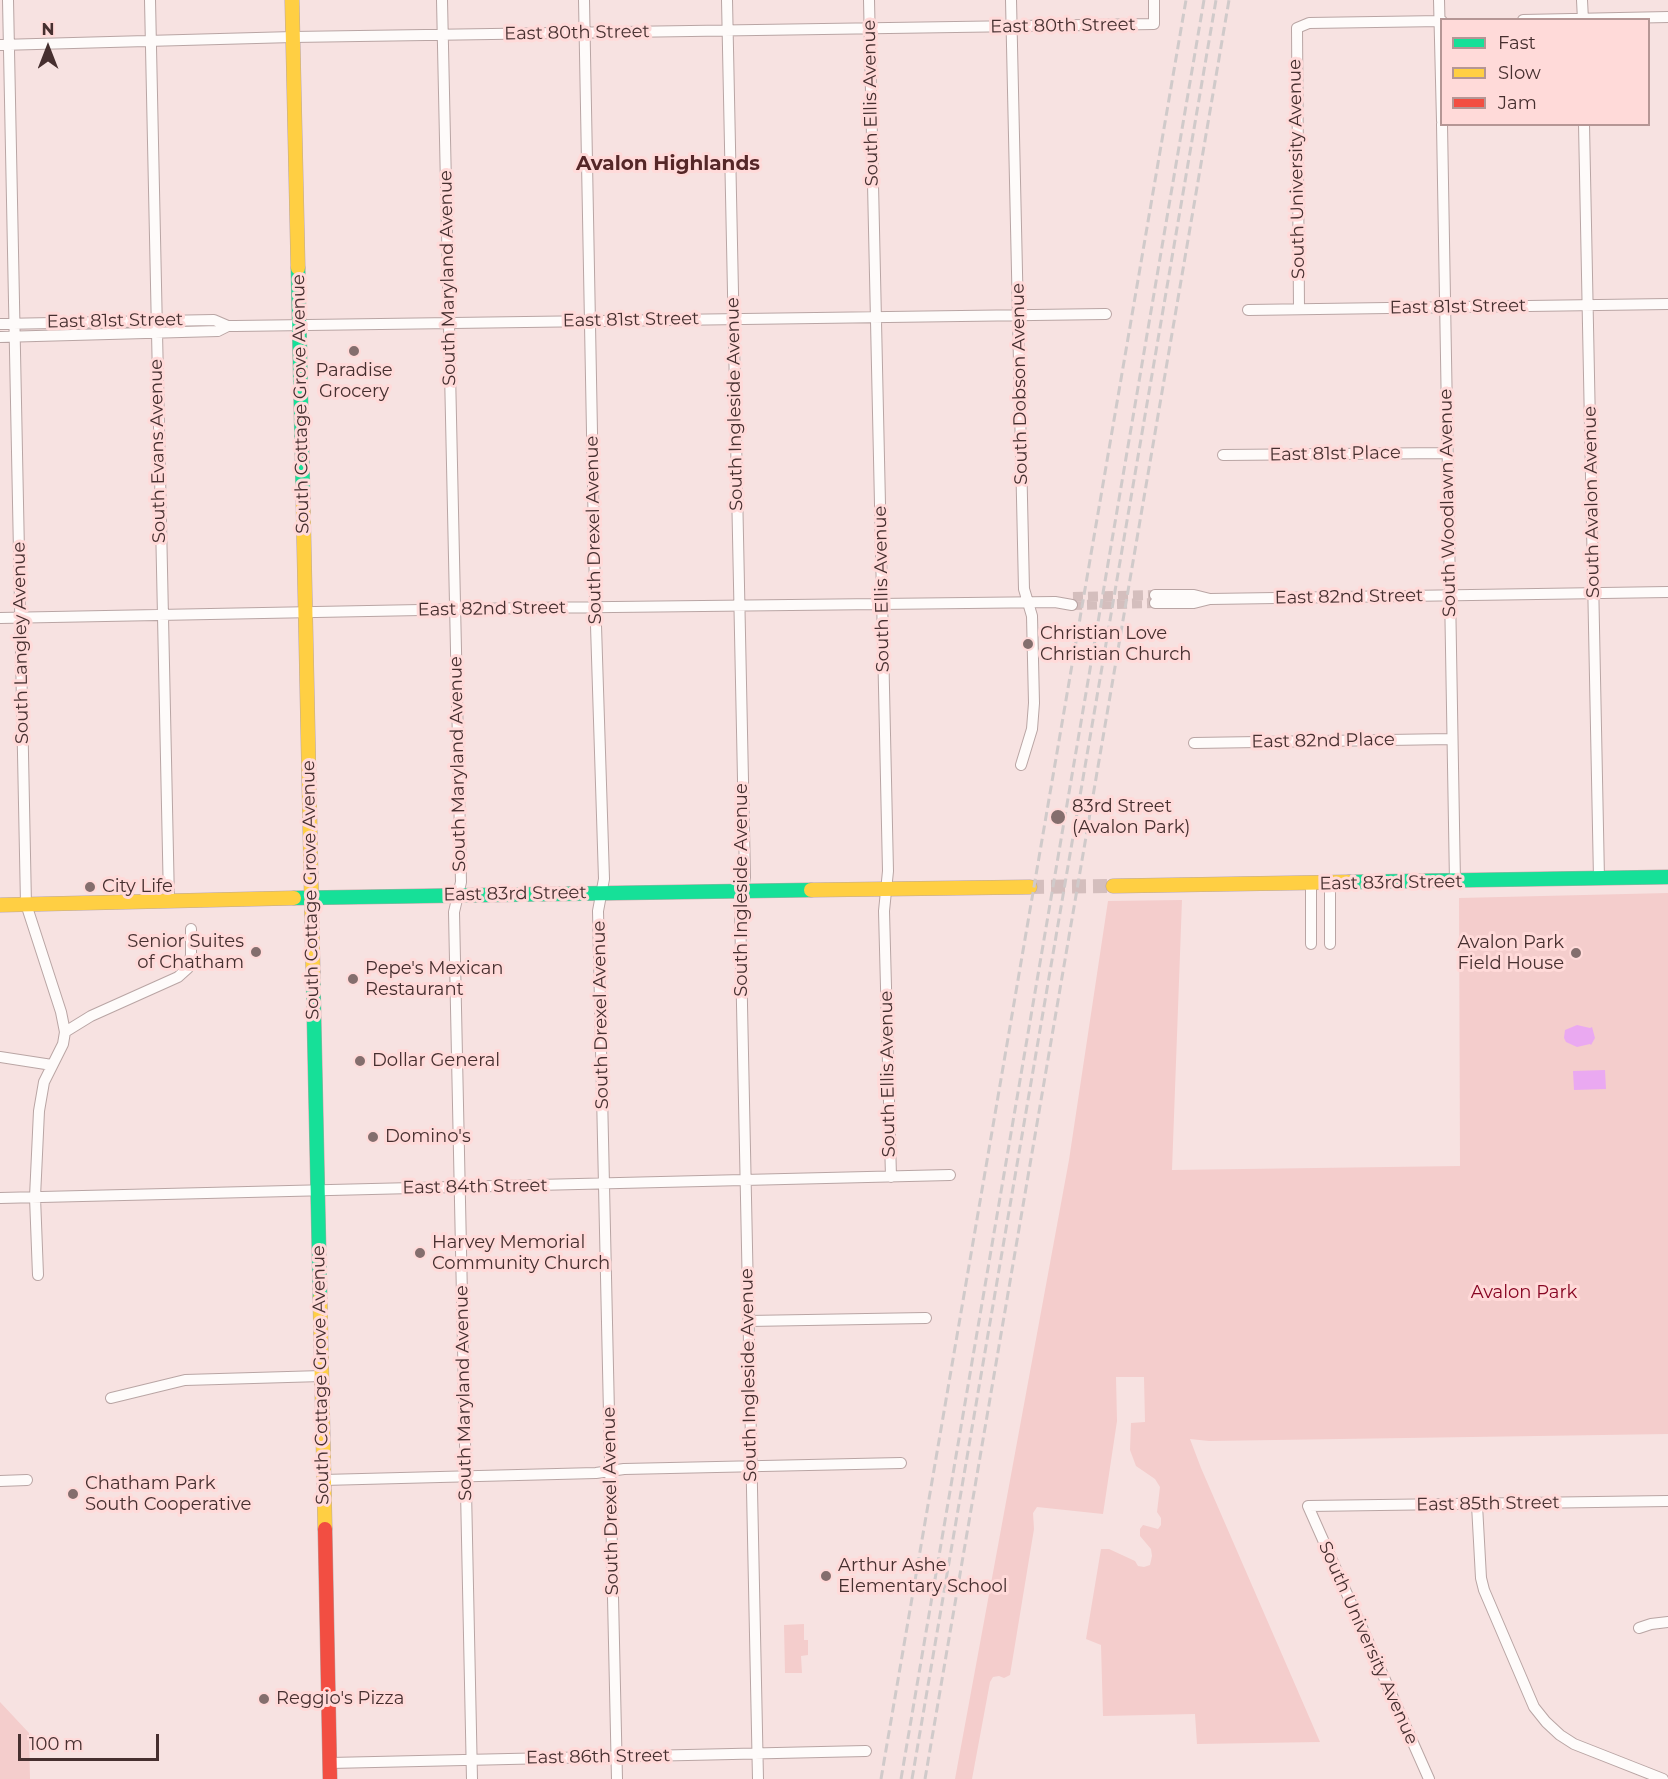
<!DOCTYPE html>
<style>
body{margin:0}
#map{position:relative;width:1668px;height:1779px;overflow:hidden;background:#f7e2e1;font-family:Montserrat,sans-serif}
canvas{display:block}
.legend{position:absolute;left:1440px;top:18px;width:210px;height:108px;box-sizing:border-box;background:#ffdad9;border:2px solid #b59695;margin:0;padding:8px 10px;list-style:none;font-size:18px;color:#462f2f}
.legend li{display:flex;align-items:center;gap:12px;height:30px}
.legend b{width:30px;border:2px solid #b59695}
.north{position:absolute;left:18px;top:18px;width:60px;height:60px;-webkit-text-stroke:4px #ffdad9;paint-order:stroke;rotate:0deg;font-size:16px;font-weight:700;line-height:24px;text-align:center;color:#462f2f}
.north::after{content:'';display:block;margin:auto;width:21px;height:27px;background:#462f2f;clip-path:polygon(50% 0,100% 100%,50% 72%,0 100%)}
.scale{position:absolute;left:18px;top:1734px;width:141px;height:27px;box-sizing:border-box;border:3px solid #462f2f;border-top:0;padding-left:8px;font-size:18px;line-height:21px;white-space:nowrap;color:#462f2f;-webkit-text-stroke:4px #ffdad9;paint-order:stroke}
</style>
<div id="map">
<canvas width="1668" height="1779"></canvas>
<ul class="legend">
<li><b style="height:8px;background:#16e098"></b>Fast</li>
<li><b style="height:8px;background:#ffcf43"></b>Slow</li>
<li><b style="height:8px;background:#f24e42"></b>Jam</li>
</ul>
<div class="north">N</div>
<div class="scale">100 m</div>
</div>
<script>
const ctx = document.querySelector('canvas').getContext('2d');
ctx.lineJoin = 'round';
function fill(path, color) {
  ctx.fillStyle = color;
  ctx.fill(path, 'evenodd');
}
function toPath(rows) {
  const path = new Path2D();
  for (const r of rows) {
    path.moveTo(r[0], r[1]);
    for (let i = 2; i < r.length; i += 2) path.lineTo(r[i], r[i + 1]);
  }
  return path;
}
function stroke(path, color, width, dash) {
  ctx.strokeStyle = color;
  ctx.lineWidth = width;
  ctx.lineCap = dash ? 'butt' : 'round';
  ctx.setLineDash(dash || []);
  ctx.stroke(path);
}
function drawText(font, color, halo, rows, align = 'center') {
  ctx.font = font + ' Montserrat,sans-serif';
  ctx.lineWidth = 6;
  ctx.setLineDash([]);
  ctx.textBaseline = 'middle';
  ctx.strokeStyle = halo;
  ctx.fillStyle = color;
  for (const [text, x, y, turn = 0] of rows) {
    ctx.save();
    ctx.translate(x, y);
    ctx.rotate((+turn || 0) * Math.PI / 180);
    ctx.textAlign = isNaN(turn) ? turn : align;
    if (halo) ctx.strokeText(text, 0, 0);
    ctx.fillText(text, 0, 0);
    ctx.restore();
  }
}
const green = toPath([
 [1668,893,1668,1434,1209,1441,1190,1439,1201,1468,1320,1742,1197,1744,1195,1714,1103,1716,1101,1645,1086,1639,1101,1549,1109,1549,1135,1561,1138,1566,1144,1567,1150,1565,1152,1556,1151,1549,1140,1536,1140,1529,1143,1525,1158,1529,1161,1525,1161,1518,1157,1512,1160,1487,1155,1479,1136,1466,1130,1450,1131,1423,1145,1422,1144,1377,1116,1377,1117,1421,1103,1514,1037,1507,1033,1513,1034,1529,1010,1675,1004,1678,999,1676,993,1677,990,1682,972,1779,955,1779,1069,1160,1108,901,1182,900,1172,1170,1460,1166,1459,898],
 [804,1624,804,1640,808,1640,808,1655,801,1656,802,1673,785,1673,784,1625],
 [0,1702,29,1733,30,1779,0,1779]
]);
const water = toPath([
 [1577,1025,1590,1028,1592,1027,1595,1038,1591,1045,1590,1044,1577,1047,1566,1042,1564,1038,1565,1030],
 [1605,1070,1606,1089,1574,1090,1573,1071]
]);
const streetTunnel = toPath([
 [1073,597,1155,595],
 [1072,605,1155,603]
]);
const secondaryTunnel = toPath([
 [1030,887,1113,886]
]);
const street = toPath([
 [8,0,26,904,61,1012,65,1032,63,1044,44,1082,39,1111,35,1197,38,1275],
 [150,0,169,901],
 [442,0,461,882,454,912,472,1779],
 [584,0,595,594,604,879,598,911,617,1779],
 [727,0,745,877,740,908,758,1779],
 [869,0,888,871,884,911,891,1177],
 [1011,0,1024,589,1032,616,1034,703,1032,729,1021,765],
 [1439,0,1442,121],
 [1582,0,1583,20],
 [1523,20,1668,17],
 [0,45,293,37,1154,24,1154,0],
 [1442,124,1455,882],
 [1584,124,1599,879],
 [1299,309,1297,28,1309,23,1442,21],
 [1248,310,1668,304],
 [0,324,214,320,228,326,235,326,1106,314],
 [0,337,218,331,228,326],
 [1223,455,1447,453],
 [1155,595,1194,595,1210,599],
 [1155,603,1194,603,1210,599,1668,592],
 [0,618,526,608,1055,602,1072,605],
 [1194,743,1452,739],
 [1311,884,1311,944],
 [1330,884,1330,944],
 [65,1032,91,1016,178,977,188,968,191,955,191,929],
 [0,1057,52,1065],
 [0,1198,950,1175],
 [748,1321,926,1318],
 [111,1398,185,1380,322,1376],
 [323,1480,596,1473,624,1469,901,1463],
 [0,1481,27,1480],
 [1477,1505,1481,1578,1484,1590,1534,1707,1546,1722,1560,1735,1574,1744,1663,1779],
 [1639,1628,1651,1624,1668,1622],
 [330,1763,866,1751],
 [1429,1779,1308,1506,1668,1501]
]);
const fast = toPath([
 [298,268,303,499],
 [1349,882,1668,877],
 [294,898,811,890],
 [313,972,320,1298]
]);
const slow = toPath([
 [292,0,298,268],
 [303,499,313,972],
 [1113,886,1349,882],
 [811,890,1030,887],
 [0,905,294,898],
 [320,1298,325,1529]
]);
const jam = toPath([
 [325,1529,330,1779]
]);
const rail = toPath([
 [881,1779,1186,0],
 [901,1779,1204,0],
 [912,1779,1216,0],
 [925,1779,1229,0]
]);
const markers = [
 [354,351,6,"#846e6d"],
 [1028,644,6,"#846e6d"],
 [1058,817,8,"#846e6d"],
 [90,887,6,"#846e6d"],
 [256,952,6,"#846e6d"],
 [1576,953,6,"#846e6d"],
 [353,979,6,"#846e6d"],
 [360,1061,6,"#846e6d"],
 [373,1137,6,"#846e6d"],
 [420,1253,6,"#846e6d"],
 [73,1494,6,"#846e6d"],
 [826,1576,6,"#846e6d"],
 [264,1699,6,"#846e6d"]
];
const streetNames = [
 ["East 80th Street",1063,26,-1],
 ["East 80th Street",577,33,-1],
 ["South Ellis Avenue",871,103,-91],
 ["South University Avenue",1297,169,-91],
 ["South Maryland Avenue",448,278,-91],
 ["East 81st Street",1458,307,-1],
 ["East 81st Street",631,320,-1],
 ["East 81st Street",115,321,-1],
 ["South Dobson Avenue",1020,384,-91],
 ["South Cottage Grove Avenue",301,404,-91],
 ["South Ingleside Avenue",735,404,-91],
 ["South Evans Avenue",158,451,-91],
 ["East 81st Place",1335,454,-1],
 ["South Avalon Avenue",1592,502,-91],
 ["South Woodlawn Avenue",1448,503,-91],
 ["South Drexel Avenue",594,530,-91],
 ["South Ellis Avenue",882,589,-91],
 ["East 82nd Street",1349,597,-1],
 ["East 82nd Street",492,609,-1],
 ["South Langley Avenue",21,643,-91],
 ["East 82nd Place",1323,741,-1],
 ["South Maryland Avenue",458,764,-91],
 ["East 83rd Street",1391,883,-1],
 ["South Cottage Grove Avenue",311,890,-91],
 ["South Ingleside Avenue",742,890,-90],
 ["East 83rd Street",515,894,-1],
 ["South Drexel Avenue",601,1015,-91],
 ["South Ellis Avenue",888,1074,-91],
 ["East 84th Street",475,1187,-1],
 ["South Cottage Grove Avenue",321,1375,-91],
 ["South Ingleside Avenue",749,1375,-91],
 ["South Maryland Avenue",464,1393,-91],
 ["South Drexel Avenue",611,1501,-91],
 ["East 85th Street",1488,1504,-1],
 ["South University Avenue",1368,1643,66],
 ["East 86th Street",598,1757,-1]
];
const poiNames = [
 ["Paradise",354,371,"center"],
 ["Grocery",354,392,"center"],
 ["Christian Love",1040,634],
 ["Christian Church",1040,655],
 ["83rd Street",1072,807],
 ["(Avalon Park)",1072,828],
 ["City Life",102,887],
 ["Senior Suites",244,942,"right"],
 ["of Chatham",244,963,"right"],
 ["Avalon Park",1564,943,"right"],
 ["Field House",1564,964,"right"],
 ["Pepe's Mexican",365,969],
 ["Restaurant",365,990],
 ["Dollar General",372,1061],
 ["Domino's",385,1137],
 ["Harvey Memorial",432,1243],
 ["Community Church",432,1264],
 ["Chatham Park",85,1484],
 ["South Cooperative",85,1505],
 ["Arthur Ashe",838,1566],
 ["Elementary School",838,1587],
 ["Reggio's Pizza",276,1699]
];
const parkNames = [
 ["Avalon Park",1524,1293]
];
const neighbourhoodNames = [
 ["Avalon Highlands",668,164]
];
fill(green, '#f4cdcc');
fill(water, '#eaa9f1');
stroke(streetTunnel, '#d4bebd', 10, [10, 5]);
stroke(secondaryTunnel, '#d4bebd', 14, [14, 7]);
stroke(street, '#b9a5a4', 12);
stroke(fast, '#b9a5a4', 15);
stroke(slow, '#b9a5a4', 15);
stroke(jam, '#b9a5a4', 15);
stroke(street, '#fefbfa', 10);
stroke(fast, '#16e098', 14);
stroke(slow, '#ffcf43', 14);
stroke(jam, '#f24e42', 14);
stroke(rail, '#d0caca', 3, [9, 4.5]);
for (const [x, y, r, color] of markers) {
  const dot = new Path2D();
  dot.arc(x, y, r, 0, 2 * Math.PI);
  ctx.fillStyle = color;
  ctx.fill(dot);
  stroke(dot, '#ffdad9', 2);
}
drawText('18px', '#462f2f', '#ffdad9', streetNames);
drawText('18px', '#462f2f', '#ffdad9', poiNames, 'left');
drawText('18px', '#870522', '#ffdad9', parkNames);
drawText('bold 20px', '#552728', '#ffdad9', neighbourhoodNames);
</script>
